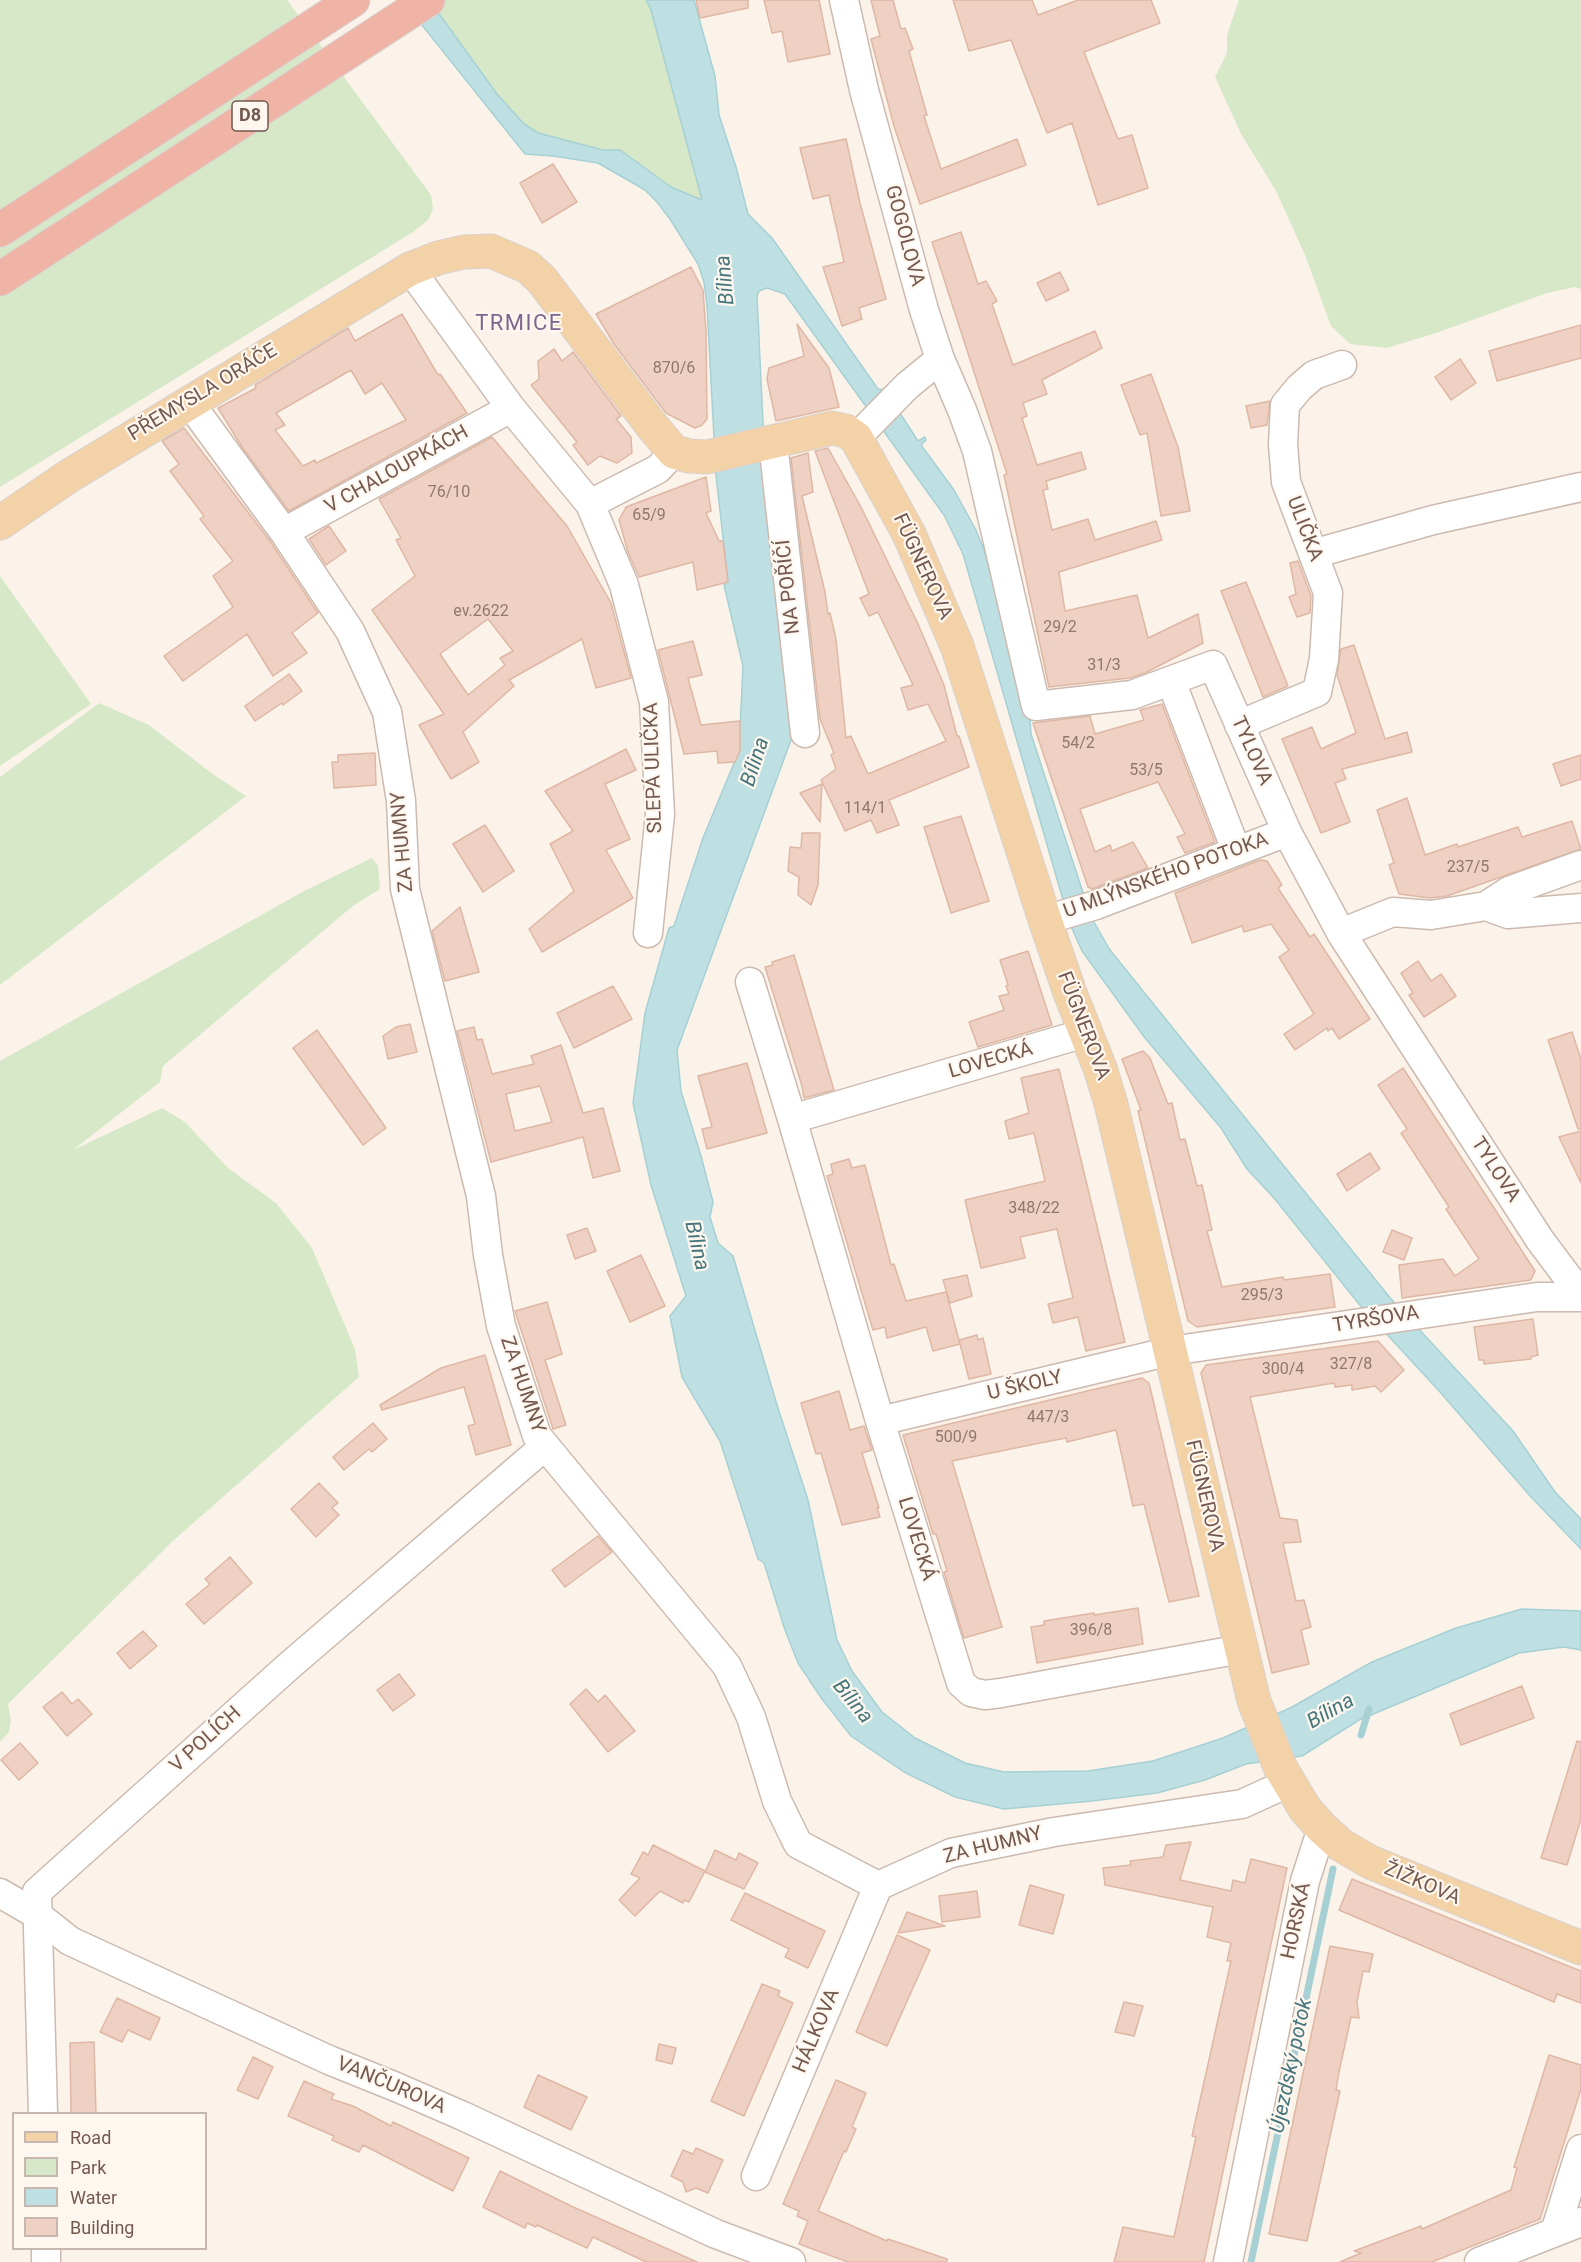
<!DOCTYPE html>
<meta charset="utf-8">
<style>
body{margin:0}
#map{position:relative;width:1581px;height:2262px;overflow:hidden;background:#fbf3e9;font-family:Roboto,sans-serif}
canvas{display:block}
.legend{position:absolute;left:12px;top:2112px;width:195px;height:138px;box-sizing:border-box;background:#fef7ef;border:2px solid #c6b8af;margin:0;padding:8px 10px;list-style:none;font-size:18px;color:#73594f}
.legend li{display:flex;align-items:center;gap:12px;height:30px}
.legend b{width:30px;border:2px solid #c6b8af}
</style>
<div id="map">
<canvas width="1581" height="2262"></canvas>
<ul class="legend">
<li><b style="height:8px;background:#f3d2a7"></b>Road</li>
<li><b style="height:16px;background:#d7e8c8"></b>Park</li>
<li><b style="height:16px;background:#bfe0e3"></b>Water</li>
<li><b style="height:16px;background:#eed1c3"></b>Building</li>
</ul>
</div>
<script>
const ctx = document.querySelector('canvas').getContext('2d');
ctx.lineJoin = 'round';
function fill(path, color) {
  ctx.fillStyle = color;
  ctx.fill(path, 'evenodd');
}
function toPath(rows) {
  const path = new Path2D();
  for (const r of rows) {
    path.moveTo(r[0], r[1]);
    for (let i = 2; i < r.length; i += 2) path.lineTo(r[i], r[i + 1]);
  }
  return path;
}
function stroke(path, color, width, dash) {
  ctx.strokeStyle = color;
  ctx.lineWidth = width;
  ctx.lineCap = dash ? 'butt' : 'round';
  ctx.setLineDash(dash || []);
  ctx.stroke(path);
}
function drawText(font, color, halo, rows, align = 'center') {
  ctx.font = font + ' Roboto,sans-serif';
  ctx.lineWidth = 4.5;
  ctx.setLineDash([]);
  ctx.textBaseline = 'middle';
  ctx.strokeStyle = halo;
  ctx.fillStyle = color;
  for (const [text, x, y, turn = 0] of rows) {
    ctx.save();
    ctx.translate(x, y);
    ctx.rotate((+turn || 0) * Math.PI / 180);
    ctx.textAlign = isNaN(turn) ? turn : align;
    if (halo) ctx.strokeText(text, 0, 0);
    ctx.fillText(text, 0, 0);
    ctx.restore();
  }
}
const green = toPath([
 [0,0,287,0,431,195,433,209,428,220,413,232,0,487],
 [429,0,646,0,651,10,703,201,671,187,620,150,603,150,538,133,524,124,497,94],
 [1239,0,1581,0,1581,289,1575,287,1547,293,1439,332,1387,348,1350,344,1331,326,1305,255,1276,191,1241,134,1215,77,1227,53,1227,35],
 [0,576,91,704,0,766],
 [99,703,149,725,214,775,246,796,0,985,0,777],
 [372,858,378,866,380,889,354,905,163,1066,160,1082,73,1150,162,1108,185,1122,228,1168,276,1203,312,1248,355,1349,359,1377,173,1541,8,1704,11,1720,9,1732,0,1742,0,1061,306,890]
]);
const water = toPath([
 [402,0,429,0,497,94,524,124,538,133,603,150,620,150,671,187,702,200,651,10,646,0,694,0,715,76,719,115,736,167,748,214,772,238,878,389,885,390,918,441,925,437,926,440,921,445,954,490,976,530,984,550,1030,720,1031,734,1091,917,1110,950,1391,1299,1513,1431,1555,1492,1581,1519,1581,1549,1531,1497,1440,1392,1359,1304,1274,1198,1247,1169,1221,1128,1145,1038,1082,951,1070,924,963,554,944,515,785,294,767,288,759,291,757,296,763,423,769,465,794,732,677,1050,681,1091,701,1156,713,1202,710,1217,718,1243,733,1256,777,1405,808,1500,837,1640,852,1671,882,1712,915,1738,965,1763,1004,1772,1088,1771,1153,1761,1223,1738,1292,1707,1372,1662,1456,1628,1522,1609,1581,1611,1581,1650,1564,1647,1519,1653,1359,1720,1302,1756,1246,1764,1205,1780,1157,1793,1092,1801,1004,1809,955,1797,904,1772,851,1736,822,1699,798,1663,785,1630,764,1563,758,1559,720,1441,682,1377,670,1316,686,1296,651,1185,633,1103,645,1013,669,928,674,926,703,838,739,751,743,666,724,585,728,582,716,475,707,306,704,282,698,264,670,219,657,202,645,190,598,163,553,156,525,154,402,0]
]);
const stream = toPath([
 [1361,1735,1369,1709],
 [1251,2262,1333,1869]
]);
const building = toPath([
 [696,0,748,0,748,8,700,18,696,0],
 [764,0,819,0,830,54,788,62,782,31,772,33,764,0],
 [871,0,893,0,901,29,905,28,913,49,909,51,927,115,924,116,941,169,1017,139,1026,165,920,204,894,126,871,39,880,36,871,0],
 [953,0,1032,0,1038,15,1078,0,1151,0,1160,23,1084,52,1118,139,1132,135,1148,188,1098,205,1072,123,1047,133,1011,40,969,51,953,0],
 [846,139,860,203,886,299,859,308,862,319,842,326,823,267,844,262,829,195,813,199,800,148,846,139],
 [553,164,577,202,542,223,520,183,553,164],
 [961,232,978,284,986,281,997,301,992,304,1013,365,1095,331,1102,348,1042,380,1047,394,1023,403,1027,416,1022,418,1037,465,1081,452,1086,469,1046,481,1048,489,1043,490,1052,530,1088,519,1095,540,1156,521,1162,540,1059,572,1065,611,1137,595,1148,638,1198,614,1203,643,1145,673,1130,678,1049,687,1004,475,1007,474,932,242,961,232],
 [691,267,703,290,706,332,707,419,702,425,695,428,666,413,614,344,596,314,691,267],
 [1060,272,1069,290,1046,301,1037,283,1060,272],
 [402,314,438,375,440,374,467,413,289,511,242,447,218,408,256,388,255,385,348,328,355,341,402,314],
 [351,370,365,394,382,383,406,420,316,463,315,460,303,466,275,430,285,425,276,413,351,370],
 [797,324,829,368,839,407,776,421,767,379,769,368,804,356,797,324],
 [1581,325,1581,358,1497,381,1489,351,1581,325],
 [554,349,562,361,573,352,621,416,616,419,631,437,632,453,617,463,600,456,588,465,573,445,577,442,531,385,539,379,538,361,554,349],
 [1460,359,1476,383,1451,400,1435,377,1460,359],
 [1151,374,1178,447,1190,511,1161,516,1147,433,1140,435,1121,385,1151,374],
 [1270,401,1267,425,1251,428,1246,406,1270,401],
 [184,428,270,541,318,613,292,633,307,653,273,676,247,634,183,681,164,656,233,607,213,576,233,561,200,519,204,516,170,471,179,464,162,441,184,428],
 [492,437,567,526,611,603,631,678,596,688,582,639,509,680,514,686,463,732,479,762,451,779,419,725,444,714,372,610,415,576,396,540,401,538,379,499,492,437],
 [488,619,513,651,500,658,505,665,468,695,440,654,488,619],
 [828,448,862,509,918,624,944,685,957,736,959,736,969,767,889,800,899,825,877,833,871,820,845,831,821,780,836,769,831,755,834,753,820,719,791,458,808,453,813,492,802,496,825,592,828,614,830,613,836,639,846,738,851,736,868,774,946,741,928,704,908,710,901,688,913,685,878,612,869,616,860,598,869,594,815,451,828,448],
 [706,477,711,511,706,513,719,541,723,541,728,582,697,590,693,562,639,577,628,552,619,520,626,507,706,477],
 [329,526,346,551,326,565,309,539,329,526],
 [1298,561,1311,596,1310,613,1297,617,1289,597,1296,594,1290,563,1298,561],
 [1246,582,1288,686,1263,697,1221,591,1246,582],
 [693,641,702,675,688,678,701,725,740,721,740,751,735,762,718,763,717,751,684,754,658,650,693,641],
 [1354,645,1385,739,1407,732,1412,752,1342,769,1346,779,1335,783,1350,822,1321,833,1282,739,1312,727,1321,749,1356,733,1337,675,1341,649,1354,645],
 [289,674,302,691,283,705,282,703,255,721,245,706,289,674],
 [1162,704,1215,842,1185,853,1177,837,1185,834,1158,782,1080,809,1095,852,1110,845,1112,851,1133,842,1148,868,1092,889,1088,887,1033,723,1090,716,1095,734,1144,720,1140,710,1162,704],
 [626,749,636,770,605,784,630,839,606,850,633,898,542,952,529,929,574,891,550,844,573,831,545,791,626,749],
 [375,753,376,785,334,788,332,762,338,762,338,755,375,753],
 [1581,755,1581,779,1561,786,1553,764,1581,755],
 [822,784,820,822,800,793,822,784],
 [1407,798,1425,855,1457,844,1458,847,1518,827,1522,837,1572,821,1581,849,1447,896,1430,898,1399,894,1389,865,1394,863,1377,810,1407,798],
 [961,816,989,901,951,913,924,827,961,816],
 [485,825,514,871,483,892,453,844,485,825],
 [802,833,820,833,818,885,811,905,798,895,799,877,788,871,790,847,801,848,802,833],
 [1260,860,1267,861,1282,885,1278,888,1310,937,1314,934,1370,1019,1339,1039,1332,1028,1328,1031,1327,1028,1295,1050,1284,1034,1314,1014,1279,957,1289,950,1271,924,1244,932,1242,926,1192,943,1175,893,1260,860],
 [460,907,479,972,445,981,432,931,460,907],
 [1028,951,1052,1025,978,1047,969,1022,1004,1010,999,996,1009,994,1006,986,1008,985,1000,960,1028,951],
 [794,955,834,1090,804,1098,802,1086,765,967,773,965,772,962,794,955],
 [1418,961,1431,981,1441,974,1456,996,1424,1017,1409,995,1413,993,1401,973,1418,961],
 [613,986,632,1019,574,1048,557,1013,613,986],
 [410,1024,417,1052,388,1059,383,1036,396,1027,410,1024],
 [474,1027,477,1040,482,1039,492,1074,534,1064,531,1056,561,1045,583,1113,603,1108,620,1171,593,1178,583,1137,491,1162,457,1031,474,1027],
 [540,1086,552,1122,515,1131,506,1094,540,1086],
 [317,1030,386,1128,363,1145,293,1048,317,1030],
 [1572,1032,1581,1059,1581,1129,1578,1129,1548,1040,1572,1032],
 [1143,1051,1150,1058,1168,1104,1172,1103,1180,1140,1185,1139,1197,1186,1202,1185,1212,1230,1207,1231,1222,1287,1283,1277,1284,1280,1330,1274,1335,1307,1197,1327,1188,1321,1138,1111,1141,1110,1122,1059,1143,1051],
 [747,1063,767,1133,707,1149,702,1129,712,1127,698,1076,747,1063],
 [1403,1068,1535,1271,1531,1280,1402,1298,1399,1265,1443,1259,1455,1276,1479,1259,1446,1209,1449,1207,1401,1133,1407,1129,1378,1085,1403,1068],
 [1059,1069,1125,1342,1086,1351,1078,1317,1053,1323,1048,1304,1073,1298,1057,1229,1020,1237,1025,1258,981,1268,965,1200,1045,1181,1034,1133,1009,1139,1005,1121,1029,1113,1021,1078,1059,1069],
 [1581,1131,1581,1183,1559,1137,1581,1131],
 [1370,1153,1380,1169,1347,1191,1337,1174,1370,1153],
 [849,1159,852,1168,865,1165,891,1265,894,1264,906,1301,946,1292,960,1344,933,1351,926,1327,887,1338,885,1327,873,1330,827,1176,833,1174,831,1164,849,1159],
 [587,1228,596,1251,575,1259,567,1235,587,1228],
 [1392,1230,1412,1238,1404,1260,1383,1252,1392,1230],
 [641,1255,665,1306,630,1322,607,1271,641,1255],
 [967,1275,972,1296,950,1303,943,1280,967,1275],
 [547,1302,562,1354,545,1360,566,1425,553,1429,515,1311,547,1302],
 [1533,1319,1538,1355,1531,1357,1531,1359,1484,1364,1484,1360,1479,1360,1474,1327,1533,1319],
 [977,1335,978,1340,983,1338,991,1374,969,1379,959,1340,977,1335],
 [1378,1341,1404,1370,1381,1392,1375,1386,1352,1390,1352,1385,1335,1387,1334,1383,1250,1397,1280,1518,1297,1520,1301,1542,1283,1543,1296,1601,1304,1600,1311,1627,1301,1630,1309,1664,1272,1673,1201,1373,1206,1365,1378,1341],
 [485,1355,511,1445,476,1455,468,1426,475,1424,464,1387,382,1410,380,1405,441,1368,485,1355],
 [1142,1378,1149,1383,1199,1596,1169,1602,1144,1504,1133,1506,1116,1430,1067,1442,1066,1438,1040,1443,952,1461,1002,1627,964,1638,944,1572,947,1571,936,1534,933,1534,903,1435,1142,1378],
 [839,1391,850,1430,864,1426,872,1450,862,1453,879,1508,877,1508,880,1517,842,1525,821,1453,816,1454,801,1403,839,1391],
 [373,1423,387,1439,372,1452,369,1449,344,1470,333,1457,373,1423],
 [319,1483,338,1503,332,1508,339,1515,316,1537,291,1509,319,1483],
 [598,1536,612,1552,565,1587,552,1570,598,1536],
 [230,1557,252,1583,204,1624,186,1604,210,1584,205,1579,230,1557],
 [1138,1608,1143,1644,1037,1663,1031,1627,1044,1625,1044,1621,1094,1613,1094,1615,1138,1608],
 [143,1631,157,1646,130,1669,117,1653,143,1631],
 [399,1674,415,1695,393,1711,377,1690,399,1674],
 [1522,1686,1534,1718,1461,1745,1450,1714,1522,1686],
 [586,1689,598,1702,605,1695,635,1731,608,1752,570,1704,586,1689],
 [62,1692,72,1704,78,1699,92,1714,67,1736,43,1707,62,1692],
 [1577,1741,1581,1742,1581,1819,1567,1865,1541,1858,1577,1741],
 [20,1743,38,1763,19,1780,1,1760,20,1743],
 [1191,1842,1180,1880,1231,1891,1233,1880,1245,1883,1251,1859,1287,1868,1204,2262,1114,2262,1123,2227,1174,2237,1196,2137,1192,2136,1231,1961,1227,1961,1231,1943,1207,1937,1213,1907,1105,1885,1103,1868,1131,1865,1130,1861,1163,1857,1166,1845,1191,1842],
 [653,1845,705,1871,689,1902,684,1900,683,1903,660,1891,635,1916,619,1900,640,1878,631,1874,643,1852,648,1855,653,1845],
 [715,1850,736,1860,739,1853,758,1863,744,1889,705,1872,715,1850],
 [1352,1879,1581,1971,1581,2003,1557,1994,1554,2002,1339,1910,1352,1879],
 [1030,1885,1064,1895,1053,1934,1019,1925,1030,1885],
 [977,1891,980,1917,942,1922,939,1896,977,1891],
 [745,1893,825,1931,808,1968,785,1957,789,1949,731,1920,745,1893],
 [907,1912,945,1926,898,1933,907,1912],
 [897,1935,930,1950,887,2046,856,2032,897,1935],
 [1330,1946,1373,1954,1369,1972,1363,1971,1357,2002,1359,2018,1351,2017,1339,2072,1336,2090,1340,2091,1307,2241,1269,2234,1330,1946],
 [762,1984,780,1991,778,1996,793,2003,744,2116,711,2101,762,1984],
 [117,1998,160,2018,150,2040,128,2030,122,2042,100,2032,117,1998],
 [1124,2002,1143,2006,1134,2036,1115,2032,1124,2002],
 [94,2042,96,2114,71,2114,70,2043,94,2042],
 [659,2044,676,2048,672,2064,656,2060,659,2044],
 [1549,2055,1581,2065,1581,2089,1540,2219,1432,2262,1340,2262,1361,2253,1354,2251,1421,2226,1422,2229,1511,2190,1517,2168,1514,2167,1549,2055],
 [253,2057,273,2067,258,2099,237,2090,253,2057],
 [538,2075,587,2097,571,2130,524,2107,538,2075],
 [836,2080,866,2093,852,2127,856,2129,846,2152,844,2151,818,2211,887,2241,888,2239,947,2259,947,2262,848,2262,799,2244,808,2221,797,2216,799,2211,783,2204,836,2080],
 [304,2081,334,2094,331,2099,353,2106,391,2126,393,2122,469,2158,453,2191,363,2145,359,2152,332,2140,334,2136,288,2116,304,2081],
 [696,2148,723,2160,708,2193,696,2188,686,2192,683,2182,671,2176,683,2150,693,2154,696,2148],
 [500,2171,571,2206,697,2262,646,2262,593,2237,587,2248,537,2225,536,2227,527,2223,525,2228,483,2207,500,2171]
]);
const minor = toPath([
 [844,0,864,90,924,310,940,359,962,410,977,451,1036,706,1132,695,1213,665,1287,832,1341,933,1540,1240,1581,1295],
 [410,269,511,408,590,504,624,585,654,702,660,814,648,933],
 [190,401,197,413,284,532,350,631,387,712,401,801,405,889,481,1196,488,1255,501,1326,537,1436,727,1666,751,1717,777,1801,798,1844,878,1886,951,1853,1054,1832,1242,1804,1288,1783],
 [856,438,907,386,940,359],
 [773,442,805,733],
 [590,504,658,469,674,452],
 [284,532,511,408],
 [1313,554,1433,520,1581,487],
 [1171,681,1236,850],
 [1239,725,1317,692,1324,659,1328,593,1286,482,1283,444,1285,405,1299,388,1314,375,1342,365],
 [1486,906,1509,891,1581,865],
 [1045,920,1096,905,1287,832],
 [1341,933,1393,912,1431,915,1486,906,1508,914,1581,908],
 [750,982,792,1119,880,1421,961,1683,971,1692,985,1695,1001,1693,1241,1649],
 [792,1119,1085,1033],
 [880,1421,1171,1351,1537,1297,1581,1297],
 [0,1893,36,1914,70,1941,329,2060,396,2087,463,2116,716,2234,791,2262],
 [43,2114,37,1892,290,1665,545,1446],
 [756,2176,878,1886],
 [1555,2232,1581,2149],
 [46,2248,46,2262],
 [1228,2262,1305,1881,1322,1828],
 [1479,2262,1581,2222]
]);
const major = toPath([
 [0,523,69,476,410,269,438,258,464,252,491,251,528,267,542,280,652,426,674,452,689,456,707,457,832,428,846,431,856,438,909,534,957,646,1045,920,1070,993,1100,1068,1111,1104,1254,1701,1280,1767,1305,1809,1322,1828,1341,1845,1370,1862,1581,1948]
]);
const highway = toPath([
 [0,230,353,0],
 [0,279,428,0]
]);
const numberNames = [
 ["870/6",674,369],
 ["76/10",449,493],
 ["65/9",649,516],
 ["ev.2622",481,612],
 ["29/2",1060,628],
 ["31/3",1104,666],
 ["54/2",1078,744],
 ["53/5",1146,771],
 ["114/1",865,809],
 ["237/5",1468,868],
 ["348/22",1034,1209],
 ["295/3",1262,1296],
 ["327/8",1351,1365],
 ["300/4",1283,1370],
 ["447/3",1048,1418],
 ["500/9",956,1438],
 ["396/8",1091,1631]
];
const shields = [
 [250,116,36]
];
const shieldNames = [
 ["D8",250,116]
];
const streetNames = [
 ["GOGOLOVA",904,236,75],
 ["PŘEMYSLA ORÁČE",203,393,-31],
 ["V CHALOUPKÁCH",397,470,-29],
 ["ULIČKA",1304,529,69],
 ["FÜGNEROVA",922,567,65],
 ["NA POŘÍČÍ",789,587,-96],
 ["TYLOVA",1251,751,66],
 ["SLEPÁ ULIČKA",654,768,-92],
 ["ZA HUMNY",403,842,-95],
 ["U MLÝNSKÉHO POTOKA",1166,876,-20],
 ["FÜGNEROVA",1083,1026,69],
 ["LOVECKÁ",991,1061,-16],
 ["TYLOVA",1495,1170,57],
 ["TYRŠOVA",1376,1320,-9],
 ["ZA HUMNY",522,1385,71],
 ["U ŠKOLY",1025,1386,-13],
 ["FÜGNEROVA",1204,1496,77],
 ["LOVECKÁ",916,1539,73],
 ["V POLÍCH",206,1740,-42],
 ["ZA HUMNY",993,1846,-14],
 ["ŽIŽKOVA",1422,1884,23],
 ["HORSKÁ",1297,1921,-78],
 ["HÁLKOVA",817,2031,-67],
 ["VANČUROVA",391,2086,23]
];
const waterNames = [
 ["Bílina",726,280,-95],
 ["Bílina",756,762,-72],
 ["Bílina",696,1246,77],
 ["Bílina",852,1702,51],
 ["Bílina",1331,1712,-29],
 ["Újezdský potok",1292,2066,-78]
];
const quarterNames = [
 ["TRMICE",519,324]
];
fill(green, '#d7e8c8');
fill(water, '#bfe0e3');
stroke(water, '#a6d0d4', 1.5);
stroke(stream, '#a6d0d4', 7);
fill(building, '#eed1c3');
stroke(building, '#dfb7a5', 1.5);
stroke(minor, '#ccbab0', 31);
stroke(major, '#d8d1ce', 35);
stroke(highway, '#d8d1ce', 35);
stroke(minor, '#fff', 28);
stroke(major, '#f3d2a7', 33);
stroke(highway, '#efb4a5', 33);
drawText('16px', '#92776c', null, numberNames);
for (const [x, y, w] of shields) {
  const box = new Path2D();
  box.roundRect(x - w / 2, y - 15, w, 30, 4.5);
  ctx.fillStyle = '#fef7ef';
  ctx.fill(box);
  stroke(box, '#73594f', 1.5);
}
drawText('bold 18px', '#73594f', null, shieldNames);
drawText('20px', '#73594f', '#fef7ef', streetNames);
drawText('italic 21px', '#47777e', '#fef7ef', waterNames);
ctx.letterSpacing = '1.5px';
drawText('22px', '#7f668f', '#fef7ef', quarterNames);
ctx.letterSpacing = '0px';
</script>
